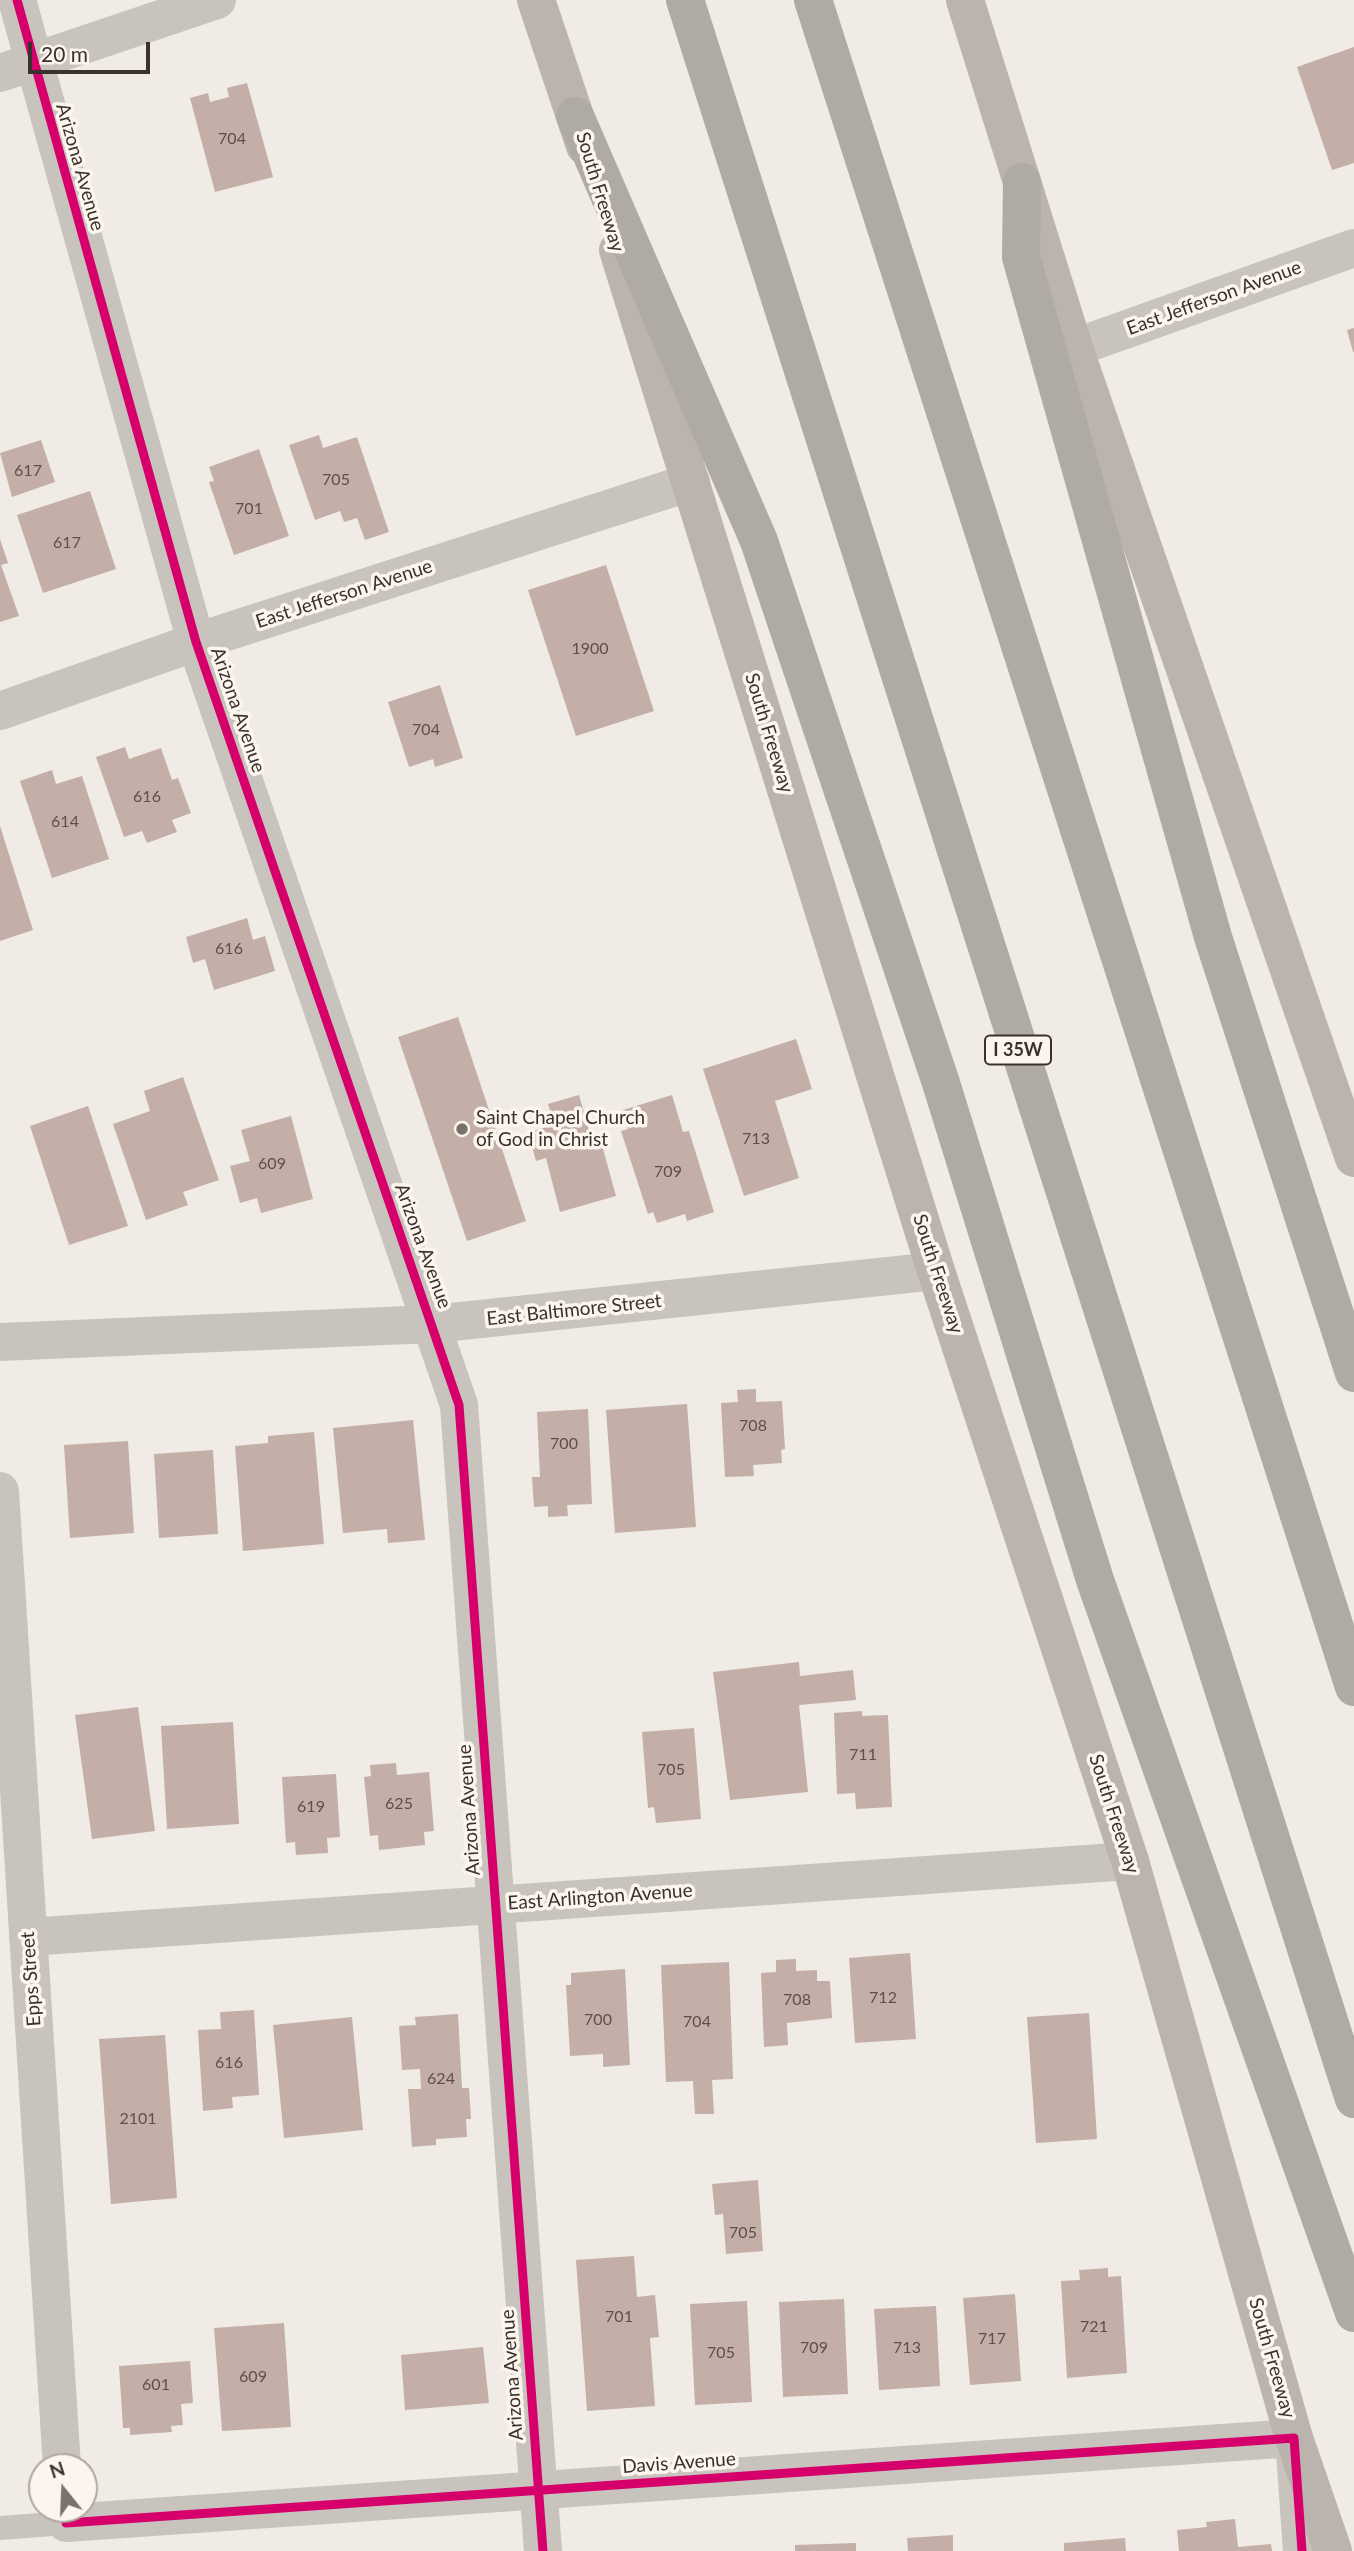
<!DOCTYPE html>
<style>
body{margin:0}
#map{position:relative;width:1354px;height:2551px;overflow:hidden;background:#f0ebe5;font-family:Lato,sans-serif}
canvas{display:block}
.north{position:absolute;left:28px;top:2453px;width:70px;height:70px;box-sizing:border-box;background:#fbf5ee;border:2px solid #aea6a0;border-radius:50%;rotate:342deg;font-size:19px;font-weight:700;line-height:28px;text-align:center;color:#3b302b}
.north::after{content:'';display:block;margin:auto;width:24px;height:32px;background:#7a716c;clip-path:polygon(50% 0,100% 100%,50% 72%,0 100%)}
.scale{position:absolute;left:28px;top:42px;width:122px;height:32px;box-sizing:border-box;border:4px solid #3b302b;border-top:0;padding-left:9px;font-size:21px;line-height:24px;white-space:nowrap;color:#3b302b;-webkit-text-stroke:5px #fbf5ee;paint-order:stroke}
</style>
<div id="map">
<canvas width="1354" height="2551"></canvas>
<div class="north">N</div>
<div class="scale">20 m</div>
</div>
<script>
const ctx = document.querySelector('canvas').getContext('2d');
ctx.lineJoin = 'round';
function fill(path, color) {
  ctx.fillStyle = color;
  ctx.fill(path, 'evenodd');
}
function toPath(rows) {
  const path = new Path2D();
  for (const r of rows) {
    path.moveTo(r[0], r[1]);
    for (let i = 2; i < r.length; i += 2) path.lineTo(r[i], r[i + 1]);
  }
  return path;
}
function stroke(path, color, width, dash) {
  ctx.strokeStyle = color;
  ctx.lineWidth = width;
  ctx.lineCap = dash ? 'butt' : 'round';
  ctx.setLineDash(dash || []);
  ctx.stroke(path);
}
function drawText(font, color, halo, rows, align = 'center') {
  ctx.font = font + ' Lato,sans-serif';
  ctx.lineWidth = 7;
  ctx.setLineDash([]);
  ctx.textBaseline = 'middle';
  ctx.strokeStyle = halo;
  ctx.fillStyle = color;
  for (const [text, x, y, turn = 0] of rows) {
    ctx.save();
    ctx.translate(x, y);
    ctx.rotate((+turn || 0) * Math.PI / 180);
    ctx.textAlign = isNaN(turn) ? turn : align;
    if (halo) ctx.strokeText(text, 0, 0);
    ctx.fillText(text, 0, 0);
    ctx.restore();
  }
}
const building = toPath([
 [1354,47,1354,163,1332,170,1297,67],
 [247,83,273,177,215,192,190,98,208,93,210,102,229,97,227,88],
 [1354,328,1354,352,1353,352,1347,330],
 [319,435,323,448,357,437,389,532,365,540,357,518,344,522,340,511,315,520,289,445],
 [41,440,55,482,12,497,0,453],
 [259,449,289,536,234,555,209,482,214,481,209,467],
 [90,491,116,569,43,593,17,515],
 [0,539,8,563,1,565,19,616,0,622],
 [606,565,654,711,576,736,528,590],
 [440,685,463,758,435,767,433,759,409,767,388,702],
 [125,747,129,759,161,748,172,780,178,778,191,813,172,820,177,832,147,843,142,831,124,837,96,757],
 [52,770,56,784,82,776,109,859,52,878,20,781],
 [0,826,33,930,0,941],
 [247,918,253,940,265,936,275,971,214,990,205,959,193,963,186,937],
 [458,1017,526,1221,467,1241,398,1037],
 [796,1039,812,1089,775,1101,799,1178,744,1196,703,1069],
 [183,1077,219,1180,183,1192,188,1205,146,1220,113,1124,150,1111,144,1091],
 [579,1095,592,1141,600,1138,616,1196,560,1212,546,1158,536,1161,528,1132,555,1125,548,1104],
 [672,1095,683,1132,689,1131,714,1212,687,1221,685,1214,657,1223,653,1212,648,1214,621,1131,628,1129,623,1110],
 [88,1106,128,1226,69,1245,30,1126],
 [291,1116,313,1199,261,1213,257,1198,240,1203,230,1166,250,1161,241,1130],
 [756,1389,756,1402,782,1401,785,1449,781,1450,782,1463,753,1465,754,1476,725,1477,721,1403,738,1402,737,1390],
 [687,1404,696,1527,615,1533,606,1410],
 [588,1409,592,1504,567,1505,568,1516,548,1517,548,1506,534,1507,532,1477,540,1477,537,1412],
 [413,1420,425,1540,388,1543,387,1529,343,1533,333,1428],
 [314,1432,324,1544,243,1551,235,1446,268,1443,268,1436],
 [128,1441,134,1533,70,1538,64,1445],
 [213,1450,218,1534,159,1538,154,1454],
 [799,1662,800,1676,853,1670,856,1700,799,1705,808,1792,730,1800,713,1672],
 [138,1707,155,1831,92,1839,75,1715],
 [862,1711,862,1716,888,1715,892,1807,856,1809,855,1793,837,1794,834,1713],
 [233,1722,239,1824,167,1829,161,1726],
 [694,1728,701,1819,656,1823,654,1807,648,1808,642,1732],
 [396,1763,397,1775,429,1772,434,1831,424,1832,425,1845,379,1850,378,1835,370,1836,364,1777,371,1776,370,1765],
 [336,1774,340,1837,327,1838,328,1853,296,1855,295,1842,286,1843,282,1777],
 [910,1953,916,2039,855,2043,849,1958],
 [796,1959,796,1971,817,1970,817,1981,830,1981,832,2018,787,2023,788,2045,764,2047,761,1973,776,1972,776,1960],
 [729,1962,733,2079,712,2080,714,2114,695,2114,693,2081,666,2082,661,1965],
 [625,1969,630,2065,603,2067,603,2054,570,2056,566,1985,571,1985,571,1973],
 [254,2010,259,2095,232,2097,233,2108,203,2111,198,2030,221,2029,220,2012],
 [1089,2013,1097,2139,1036,2143,1027,2017],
 [458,2014,462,2088,469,2088,471,2119,466,2119,467,2137,436,2139,436,2145,412,2147,408,2089,421,2089,420,2069,402,2070,399,2026,416,2025,415,2017],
 [352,2017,363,2130,284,2138,273,2025],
 [165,2035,177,2198,111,2204,99,2039],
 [758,2180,763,2251,726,2254,723,2214,715,2215,712,2184],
 [634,2256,637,2297,655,2295,659,2337,650,2338,655,2406,587,2411,576,2260],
 [1108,2268,1108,2277,1121,2276,1127,2373,1067,2378,1061,2281,1080,2280,1079,2270],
 [1015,2294,1021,2381,970,2385,963,2298],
 [844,2299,848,2394,783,2397,779,2302],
 [747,2301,752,2402,695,2405,690,2304],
 [936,2306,940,2386,879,2390,874,2309],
 [284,2323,291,2427,222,2431,214,2328],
 [483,2347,489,2403,405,2410,401,2355],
 [190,2361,193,2403,181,2404,183,2425,171,2426,172,2432,130,2435,130,2428,123,2428,119,2366],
 [1235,2519,1238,2547,1271,2544,1272,2551,1179,2551,1177,2530,1207,2527,1206,2522],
 [953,2535,953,2551,908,2551,907,2538],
 [1125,2538,1126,2551,1064,2551,1064,2543],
 [856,2543,856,2551,795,2551,795,2545]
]);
const service = toPath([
 [0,2528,66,2523]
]);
const minor = toPath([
 [17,0,196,642,459,1405,543,2551],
 [0,73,217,0],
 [1074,348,1354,248],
 [0,711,196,642,691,482],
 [0,1342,433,1324,936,1271],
 [0,1491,62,2467],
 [28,1937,1130,1861],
 [66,2523,1294,2438,1302,2551]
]);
const secondary = toPath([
 [536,0,585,146],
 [965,0,1074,348,1354,1158],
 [618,250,936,1271,1130,1861,1294,2438,1333,2551]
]);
const motorway = toPath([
 [685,0,1354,2099],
 [813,0,1354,1687],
 [575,116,759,541,941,1083,1095,1580,1354,2313],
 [1022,182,1021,257,1213,937,1354,1373]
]);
const cycleway = toPath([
 [17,0,196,642,459,1405,543,2551],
 [66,2523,1294,2438,1302,2551]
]);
const markers = [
 [462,1129,7,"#7a716c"]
];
const numberNames = [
 ["704",232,139],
 ["617",28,471],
 ["705",336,480],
 ["701",249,509],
 ["617",67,543],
 ["1900",590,649],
 ["704",426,730],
 ["616",147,797],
 ["614",65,822],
 ["616",229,949],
 ["713",756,1139],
 ["609",272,1164],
 ["709",668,1172],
 ["708",753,1426],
 ["700",564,1444],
 ["711",863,1755],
 ["705",671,1770],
 ["625",399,1804],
 ["619",311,1807],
 ["712",883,1998],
 ["708",797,2000],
 ["700",598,2020],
 ["704",697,2022],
 ["616",229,2063],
 ["624",441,2079],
 ["2101",138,2119],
 ["705",743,2233],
 ["701",619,2317],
 ["721",1094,2327],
 ["717",992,2339],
 ["709",814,2348],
 ["713",907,2348],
 ["705",721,2353],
 ["609",253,2377],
 ["601",156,2385]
];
const shields = [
 [1018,1050,66]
];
const shieldNames = [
 ["I 35W",1018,1050]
];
const streetNames = [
 ["Arizona Avenue",80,167,74],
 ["South Freeway",600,192,73],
 ["East Jefferson Avenue",1214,298,-20],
 ["East Jefferson Avenue",344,594,-18],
 ["Arizona Avenue",238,710,71],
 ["South Freeway",769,733,73],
 ["Arizona Avenue",423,1246,70],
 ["South Freeway",938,1274,72],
 ["East Baltimore Street",574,1310,-6],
 ["Arizona Avenue",469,1810,-94],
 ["South Freeway",1114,1814,72],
 ["East Arlington Avenue",600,1897,-4],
 ["Epps Street",31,1979,-94],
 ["South Freeway",1272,2358,74],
 ["Arizona Avenue",512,2375,-94],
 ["Davis Avenue",679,2463,-4]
];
const poiNames = [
 ["Saint Chapel Church",476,1118],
 ["of God in Christ",476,1140]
];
fill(building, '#c3afa7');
stroke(service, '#c9c3be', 24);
stroke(minor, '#c9c3be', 38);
stroke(secondary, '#bab3ae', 38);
stroke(motorway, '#afaaa4', 38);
stroke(cycleway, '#d6006c', 9);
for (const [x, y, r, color] of markers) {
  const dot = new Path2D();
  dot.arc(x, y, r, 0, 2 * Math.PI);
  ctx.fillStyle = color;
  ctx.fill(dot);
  stroke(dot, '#fbf5ee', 2.5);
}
drawText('16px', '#5d504a', null, numberNames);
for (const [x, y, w] of shields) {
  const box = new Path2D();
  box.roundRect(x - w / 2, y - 14.5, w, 29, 5);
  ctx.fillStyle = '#fbf5ee';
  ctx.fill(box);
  stroke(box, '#3b302b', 2);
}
drawText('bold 18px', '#3b302b', null, shieldNames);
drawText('19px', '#3b302b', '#fbf5ee', streetNames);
drawText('19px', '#3b302b', '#fbf5ee', poiNames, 'left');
</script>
